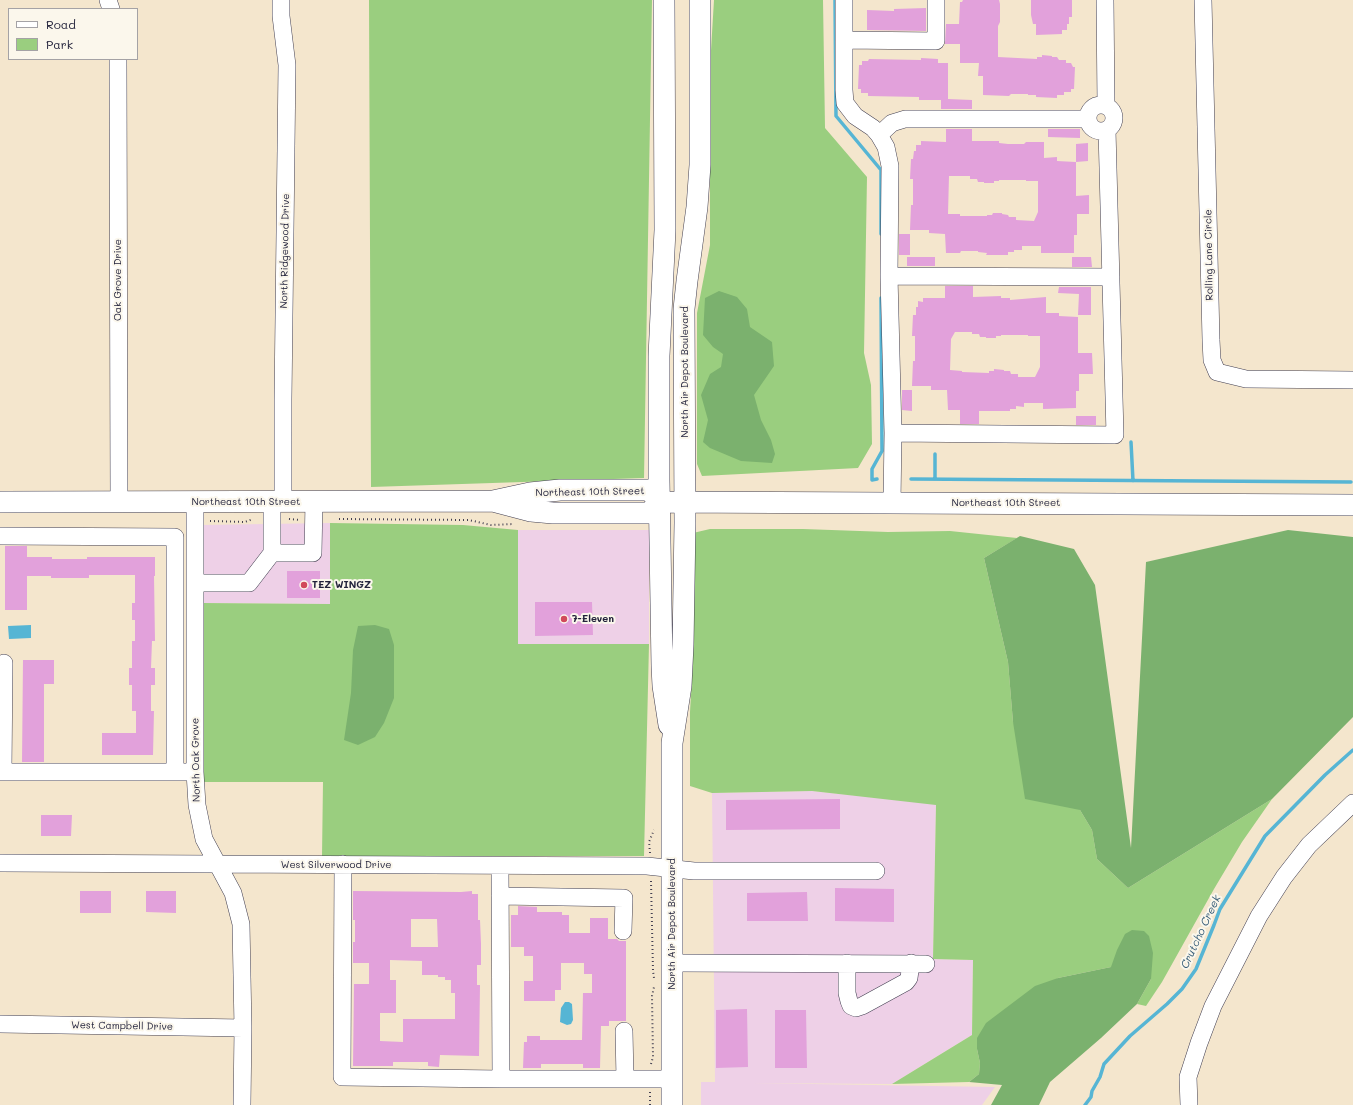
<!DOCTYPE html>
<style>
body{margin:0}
#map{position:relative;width:1353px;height:1105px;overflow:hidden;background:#f4e6cd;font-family:Mali,sans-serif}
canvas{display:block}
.legend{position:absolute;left:8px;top:8px;width:130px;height:52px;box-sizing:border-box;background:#fbf7ec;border:1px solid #a4a2a5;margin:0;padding:5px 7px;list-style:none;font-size:12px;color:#22223b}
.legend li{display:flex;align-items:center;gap:8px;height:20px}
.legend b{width:20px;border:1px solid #a4a2a5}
</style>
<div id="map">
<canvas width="1353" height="1105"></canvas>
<ul class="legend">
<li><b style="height:5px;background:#fff"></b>Road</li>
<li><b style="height:11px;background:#9ace7f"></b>Park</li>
</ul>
</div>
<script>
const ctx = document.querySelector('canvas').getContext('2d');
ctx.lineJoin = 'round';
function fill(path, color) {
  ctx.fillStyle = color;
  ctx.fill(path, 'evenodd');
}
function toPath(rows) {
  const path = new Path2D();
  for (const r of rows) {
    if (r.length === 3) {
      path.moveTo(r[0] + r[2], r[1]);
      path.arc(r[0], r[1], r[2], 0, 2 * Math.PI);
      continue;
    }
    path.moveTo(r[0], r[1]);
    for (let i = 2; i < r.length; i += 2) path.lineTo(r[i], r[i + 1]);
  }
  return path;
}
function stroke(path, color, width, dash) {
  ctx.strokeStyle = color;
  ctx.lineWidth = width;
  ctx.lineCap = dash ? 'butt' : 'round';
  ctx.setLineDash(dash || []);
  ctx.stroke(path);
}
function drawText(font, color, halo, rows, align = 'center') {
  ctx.font = font + ' Mali,sans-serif';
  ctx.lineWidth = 4;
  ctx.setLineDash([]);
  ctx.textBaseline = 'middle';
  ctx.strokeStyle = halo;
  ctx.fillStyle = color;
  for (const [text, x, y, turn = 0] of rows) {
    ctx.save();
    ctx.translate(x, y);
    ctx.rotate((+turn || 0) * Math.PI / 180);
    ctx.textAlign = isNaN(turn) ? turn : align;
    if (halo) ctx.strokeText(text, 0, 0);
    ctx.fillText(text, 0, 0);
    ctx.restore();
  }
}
const built = toPath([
 [330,523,330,604,202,603,202,525],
 [518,530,649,530,649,644,518,644],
 [812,791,936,804,933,959,973,960,972,1035,892,1084,751,1083,995,1087,982,1105,701,1105,701,1082,715,1082,712,793]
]);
const green = toPath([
 [369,0,652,0,644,478,371,487],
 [714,0,823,0,825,128,867,177,864,353,871,385,872,444,858,468,702,476,697,464,697,313,710,245,710,67],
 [330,523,463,525,518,530,518,644,649,644,644,856,322,856,323,782,204,782,202,603,330,604],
 [710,529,803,529,888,532,950,531,1017,538,984,558,1008,662,1013,722,1080,810,1092,830,1097,859,1128,888,1272,799,1242,842,1214,889,1162,982,1146,1006,1137,1004,1151,979,1111,967,1058,978,977,1049,980,1063,979,1074,969,1082,892,1084,972,1035,973,960,933,959,936,805,812,791,712,793,690,786,690,712,692,677,693,533]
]);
const forest = toPath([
 [719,291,737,297,747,309,750,327,772,342,774,366,754,395,761,420,771,440,775,454,772,463,741,461,710,448,703,442,708,420,701,395,710,374,721,367,723,354,713,347,703,335,705,298],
 [1288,530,1353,537,1353,717,1272,799,1128,888,1097,859,1092,830,1080,810,1025,799,1013,722,1008,662,984,558,1020,536,1074,549,1095,585,1131,848,1146,562],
 [375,625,389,629,394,645,394,698,384,723,375,737,358,745,344,740,351,693,353,650,358,626],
 [1132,930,1144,931,1149,936,1153,953,1151,979,1137,1004,1101,1038,1050,1082,1039,1105,991,1105,1002,1085,969,1082,979,1074,980,1063,977,1049,977,1038,986,1023,1035,986,1058,978,1111,967,1117,950,1125,934]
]);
const water = toPath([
 [31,625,31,638,9,639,8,626],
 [565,1002,569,1002,572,1004,573,1020,571,1024,567,1025,560,1022,561,1008]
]);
const stream = toPath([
 [835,0,836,116,881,170,881,234],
 [1131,442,1133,481],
 [877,479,872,480,872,469,882,451,881,298],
 [911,479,1351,482],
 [935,479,935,454],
 [1085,1105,1091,1097,1092,1091,1100,1077,1104,1064,1130,1036,1167,1004,1182,989,1196,969,1214,925,1220,909,1265,836,1325,775,1353,750]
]);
const building = toPath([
 [963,0,999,0,1000,4,1000,22,998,26,998,57,1037,59,1037,57,1042,57,1042,55,1052,56,1052,57,1057,57,1059,60,1066,60,1066,63,1071,63,1073,67,1075,67,1074,89,1071,89,1071,92,1064,92,1064,95,1057,95,1057,98,1036,97,1036,95,1028,95,1028,94,1011,94,1009,96,983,95,983,76,978,76,979,63,960,63,960,44,945,44,946,24,959,24,960,2,962,2],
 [1031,0,1072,0,1072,17,1069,17,1069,24,1067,24,1067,30,1062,30,1062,34,1036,35,1036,24,1033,24,1031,15],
 [926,8,926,31,867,30,867,10,894,11,894,9],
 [921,58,938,59,938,63,948,63,948,99,972,100,972,109,941,109,941,100,919,100,919,97,868,96,868,93,861,93,861,89,858,89,859,65,862,65,862,61,868,61,869,59,921,60],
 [946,129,972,129,972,141,999,141,999,143,1008,144,1024,144,1026,142,1044,142,1044,158,1057,157,1057,161,1076,162,1076,196,1089,195,1089,214,1077,214,1077,235,1074,235,1074,253,1041,253,1041,246,1022,246,1022,250,1014,250,1014,252,1008,252,1008,255,986,255,987,253,978,252,978,251,961,251,960,253,946,253,945,234,929,233,929,230,910,230,911,205,913,205,913,179,910,179,911,159,913,159,914,151,916,151,916,145,921,145,921,141,946,142],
 [949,176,970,176,970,179,977,179,978,182,984,182,984,183,994,183,994,181,999,181,999,180,1026,180,1026,181,1038,181,1038,212,1034,221,1016,220,1016,217,1009,217,1008,215,1002,214,1002,213,993,213,992,215,987,215,987,216,960,216,960,214,948,214],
 [1048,129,1080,129,1080,138,1048,137],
 [1088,143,1088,161,1076,162,1076,144],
 [899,234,910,234,910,255,899,255],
 [907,257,935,257,935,266,907,266],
 [1072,257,1091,257,1092,267,1072,267],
 [945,286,973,286,973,297,1001,296,1001,298,1010,298,1010,300,1046,297,1046,313,1059,313,1059,316,1078,317,1078,353,1092,353,1093,374,1079,374,1079,391,1076,391,1076,408,1043,409,1043,403,1024,403,1024,407,1016,406,1016,409,1010,409,1010,411,979,411,979,424,960,424,960,410,948,410,947,390,931,390,931,386,912,386,913,361,915,361,915,336,912,336,913,315,916,315,916,307,918,307,918,301,923,302,923,298,945,298],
 [955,332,972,332,972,334,979,334,980,337,986,337,986,338,996,338,996,336,1001,336,1001,335,1028,335,1028,336,1040,336,1040,367,1035,377,1018,377,1018,374,1011,374,1010,371,1004,371,1004,370,994,369,994,371,989,371,989,373,962,372,962,371,950,370,951,339],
 [1059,287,1091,287,1091,315,1078,315,1079,294,1058,293],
 [902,390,912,390,912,411,902,410],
 [1076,416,1096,416,1096,425,1076,425],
 [5,546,27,546,27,557,52,557,52,559,87,559,87,557,155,557,155,576,154,576,155,641,152,641,151,668,155,668,155,685,151,685,151,711,154,711,153,755,102,755,102,733,136,733,136,711,132,711,132,685,129,685,129,668,132,668,132,641,135,641,135,620,132,620,132,603,135,603,135,575,89,575,89,578,51,578,51,576,27,576,27,610,5,610],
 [287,571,320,571,320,598,287,598],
 [535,602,592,602,593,635,535,636],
 [23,660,54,660,54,684,44,684,44,762,22,762],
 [840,799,840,829,726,830,726,800],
 [41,815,72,815,71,836,41,836],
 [835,888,894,889,894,922,835,921],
 [80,891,111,891,111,913,80,913],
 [146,891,176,891,176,913,146,912],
 [353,891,461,892,472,891,472,894,478,894,478,920,480,920,481,944,481,965,477,965,477,985,480,985,479,1056,440,1055,439,1067,428,1066,428,1062,393,1062,393,1066,353,1066,354,984,369,984,369,963,353,963,353,942,355,942,355,920,353,920],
 [411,919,437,919,438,947,411,947],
 [390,960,422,961,422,975,438,975,438,977,445,977,445,980,451,980,451,993,455,993,455,1019,403,1019,403,1042,380,1041,380,1013,396,1013,396,980,390,980],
 [807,892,808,921,747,921,747,893],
 [518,906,537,907,537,912,562,912,562,915,569,915,569,933,590,933,590,918,608,918,608,939,617,939,619,941,626,941,626,1021,609,1021,609,1026,601,1026,600,1068,583,1068,583,1064,541,1064,541,1068,523,1068,524,1042,527,1042,527,1036,540,1036,540,1040,582,1040,583,993,592,993,592,974,584,974,584,963,561,963,561,990,555,990,555,1001,524,1001,524,981,533,981,533,956,524,956,524,947,511,947,511,915,518,915],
 [747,1009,748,1067,716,1068,716,1010],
 [775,1010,806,1010,807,1068,775,1068]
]);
const path = toPath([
 [289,519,300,520],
 [339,519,469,520,491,525,514,524],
 [210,521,245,522,253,519],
 [650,853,649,842,654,830],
 [651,881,653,971,654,978],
 [651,1064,653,1057,652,996,654,987],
 [650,1105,650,1092]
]);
const minor = toPath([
 [108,0,111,9],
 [281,0,281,16,287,65,283,399,283,502],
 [844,0,844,90,845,103,855,116,873,128,879,135,886,147,890,166,889,276,893,433,892,503],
 [1105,0,1106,105],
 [1203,0,1211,340,1212,360,1217,372,1246,379,1353,380],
 [844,40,936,41,936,0],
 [118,59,119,502],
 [1101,118,13],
 [879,135,892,123,905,119,1088,119],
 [889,276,1111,277],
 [893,433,1115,435,1107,130],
 [195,502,195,772,197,805,204,839,233,893,241,924,243,1028,242,1105],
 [0,536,175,537,175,772],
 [272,553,313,553,314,502],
 [195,583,249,583,272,553,272,502],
 [0,772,186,772],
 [3,772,4,663],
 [0,863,647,866,694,871,876,871],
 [343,864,342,1077,501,1079,672,1079],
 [500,866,501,1079],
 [500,896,624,898,623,931],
 [672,963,926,964],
 [847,963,847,993,849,1001,851,1006,856,1008,862,1006,906,982,909,978,911,963],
 [0,1024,243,1028],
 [624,1031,625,1079],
 [1189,1105,1188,1077,1199,1043,1213,1006,1259,916,1284,877,1309,845,1353,803]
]);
const major = toPath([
 [664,0,665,230,659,356,659,480,662,666,663,686,669,725],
 [493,501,531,511,553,513,649,513,660,502,1353,505],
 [0,502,493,501,530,493,560,490,649,490,660,502],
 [672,1105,672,743,681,686,683,645,685,523,684,309,687,281,697,207,700,165,700,0]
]);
const markers = [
 [304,585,4,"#d1495b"],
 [564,619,4,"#d1495b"]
];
const streetNames = [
 ["North Ridgewood Drive",285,251,-89],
 ["Rolling Lane Circle",1209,255,-91],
 ["Oak Grove Drive",118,280,-90],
 ["North Air Depot Boulevard",685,372,-90],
 ["Northeast 10th Street",590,492,-1],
 ["Northeast 10th Street",246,502],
 ["Northeast 10th Street",1006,503],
 ["North Oak Grove",196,760,-91],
 ["West Silverwood Drive",336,865],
 ["North Air Depot Boulevard",672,924,-90],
 ["West Campbell Drive",122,1026,1]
];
const poiNames = [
 ["TEZ WINGZ",312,585],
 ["7-Eleven",572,619]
];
const waterNames = [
 ["Crutcho Creek",1201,932,-65]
];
fill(built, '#eed0e7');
fill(green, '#9ace7f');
fill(forest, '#7bb16e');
fill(water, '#56b5d4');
stroke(stream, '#56b5d4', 3.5);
fill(building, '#e2a1db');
stroke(minor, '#423f51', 18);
stroke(major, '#423f51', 22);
stroke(path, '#423f51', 2, [1, 3]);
stroke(minor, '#fff', 17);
stroke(major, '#fff', 21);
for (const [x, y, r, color] of markers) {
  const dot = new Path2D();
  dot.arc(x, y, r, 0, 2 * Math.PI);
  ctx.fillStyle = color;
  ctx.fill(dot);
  stroke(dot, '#fbf7ec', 1.5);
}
drawText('10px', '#22223b', '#fbf7ec', streetNames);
drawText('bold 10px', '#22223b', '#fbf7ec', poiNames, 'left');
drawText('italic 11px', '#375d78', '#fbf7ec', waterNames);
</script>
